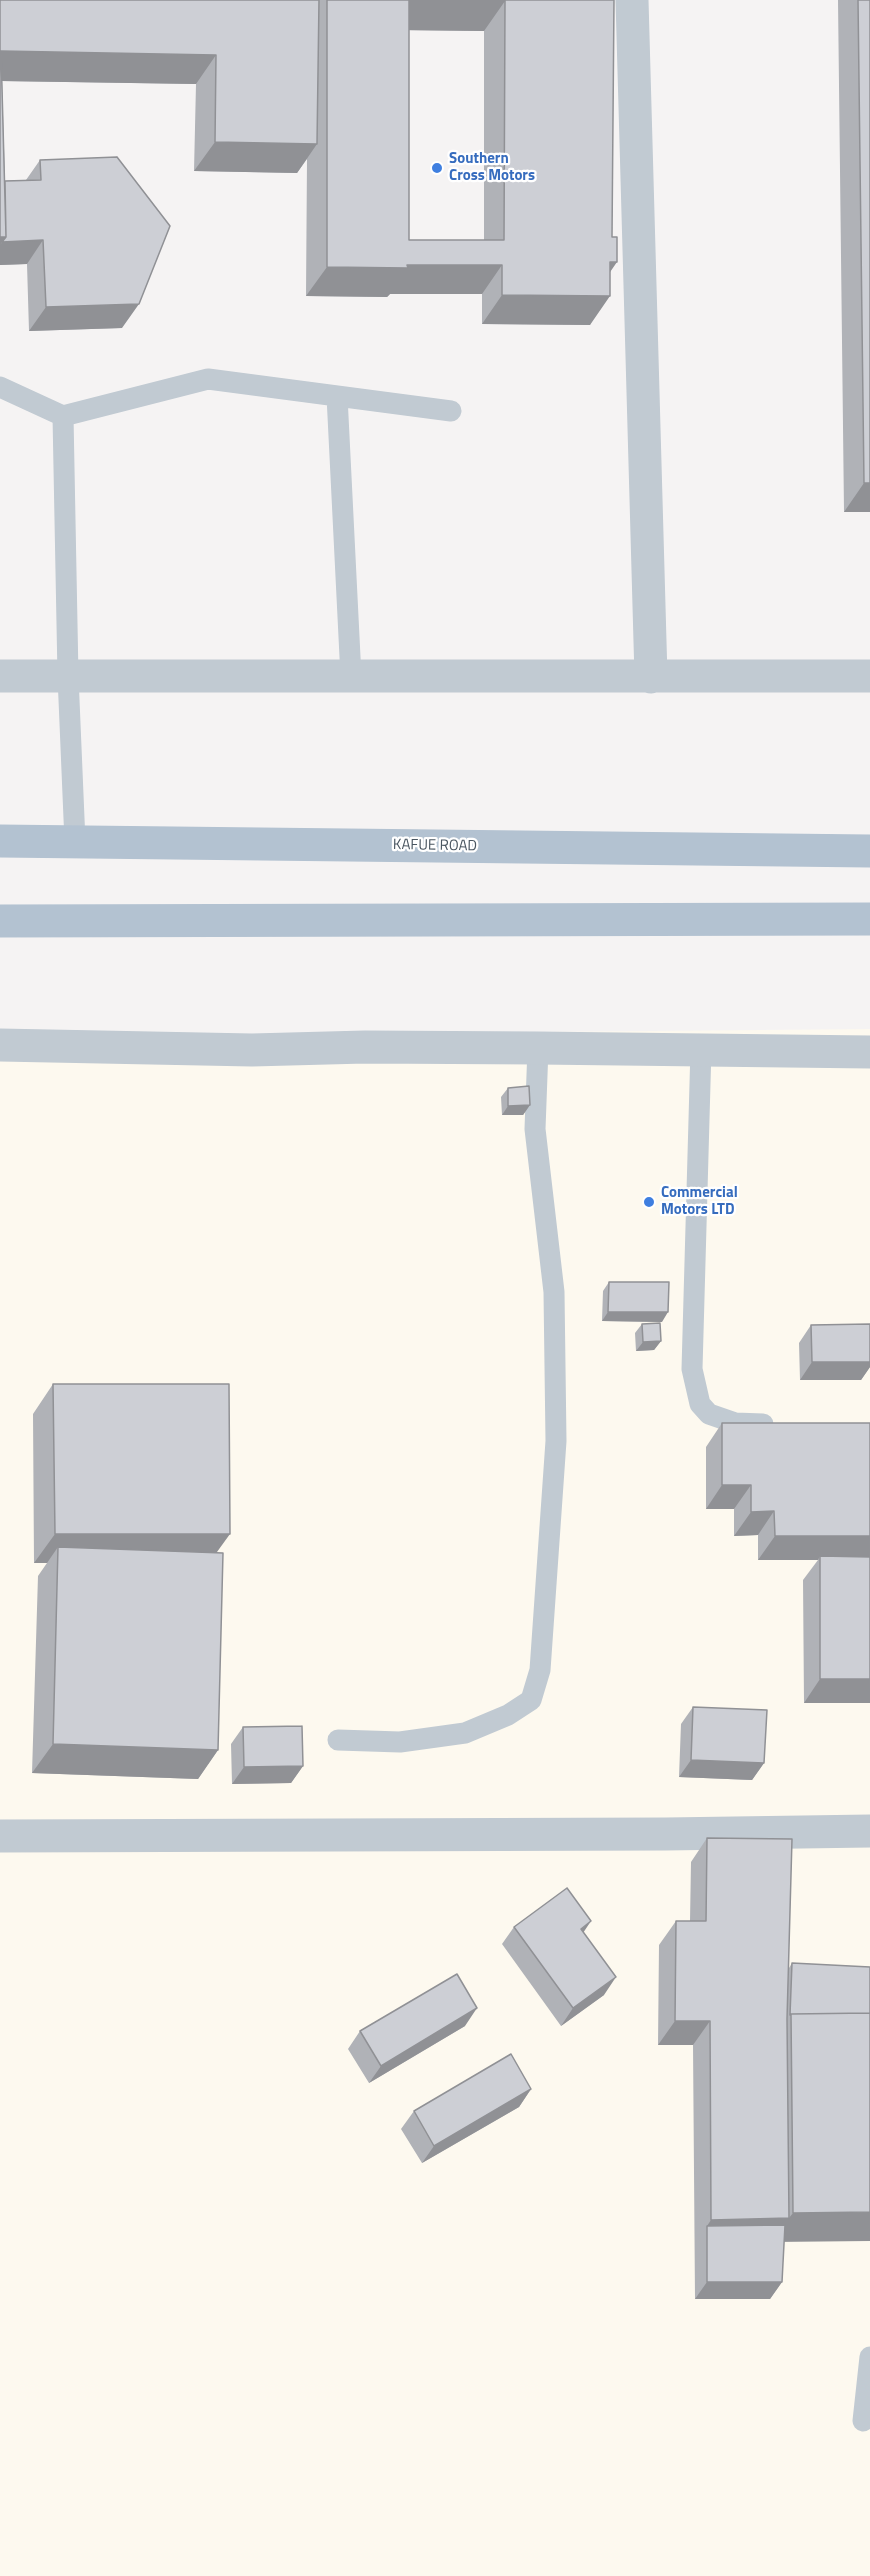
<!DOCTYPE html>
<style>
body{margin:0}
canvas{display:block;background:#f5f3f3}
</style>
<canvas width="870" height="2576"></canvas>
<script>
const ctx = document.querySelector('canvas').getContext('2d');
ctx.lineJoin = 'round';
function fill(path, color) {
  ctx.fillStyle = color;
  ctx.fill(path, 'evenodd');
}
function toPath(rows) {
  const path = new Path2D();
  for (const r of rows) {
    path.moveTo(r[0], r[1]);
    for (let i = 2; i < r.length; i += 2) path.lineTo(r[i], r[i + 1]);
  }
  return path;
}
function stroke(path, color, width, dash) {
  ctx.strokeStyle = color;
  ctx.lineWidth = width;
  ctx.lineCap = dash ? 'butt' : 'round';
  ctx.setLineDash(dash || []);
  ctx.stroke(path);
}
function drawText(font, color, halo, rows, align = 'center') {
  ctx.font = font + ' "Titillium Web",sans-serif';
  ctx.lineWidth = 4.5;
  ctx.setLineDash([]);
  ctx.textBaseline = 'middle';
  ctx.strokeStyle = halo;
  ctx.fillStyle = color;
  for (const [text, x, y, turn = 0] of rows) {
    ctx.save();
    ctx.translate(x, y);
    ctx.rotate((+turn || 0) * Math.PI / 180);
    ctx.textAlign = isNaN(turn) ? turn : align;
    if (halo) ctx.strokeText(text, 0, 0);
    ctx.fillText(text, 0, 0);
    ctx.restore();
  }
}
const commercial = toPath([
 [870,1029,870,2576,0,2576,0,1037]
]);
const lane = toPath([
 [0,387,63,416,68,676,75,842],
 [337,396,351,677],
 [63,416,208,379,451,411],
 [701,1048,692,1369,700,1404,709,1414,735,1423,763,1424],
 [338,1740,400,1742,465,1733,508,1715,531,1700,540,1670,556,1441,554,1292,535,1129,538,1048],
 [863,2421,870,2357]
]);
const street = toPath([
 [632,0,651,677],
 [0,676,870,676],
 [0,1045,252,1050,365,1047,538,1048,870,1052],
 [0,1836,666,1834,870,1831]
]);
const primary = toPath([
 [0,841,870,851],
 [0,921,870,919]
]);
const wall = toPath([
 [0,0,614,0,610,272,590,325,482,324,482,294,390,294,387,297,306,296,307,159,297,173,194,171,196,84,2,81,5,181,26,180,40,160,122,328,29,331,27,264,0,265],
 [409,30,484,31,484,240,409,240],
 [838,0,870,0,870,512,844,512],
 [508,1088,530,1105,523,1115,502,1115,501,1097],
 [609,1282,662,1322,602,1321,603,1291],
 [642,1324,661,1341,654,1350,636,1351,635,1333],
 [870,1324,870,1367,861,1380,800,1380,799,1343,811,1325],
 [53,1384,217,1552,218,1750,198,1779,32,1773,38,1576,47,1563,34,1563,33,1414],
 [722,1423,870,1423,870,1703,804,1703,803,1580,818,1560,758,1560,758,1535,734,1536,734,1509,706,1509,706,1447],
 [693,1707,764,1763,752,1780,679,1777,681,1724],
 [243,1727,303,1766,291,1783,232,1784,231,1744],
 [707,1838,789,1968,792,1963,870,1967,784,2242,782,2282,770,2299,695,2299,693,2045,658,2045,659,1945,676,1921,690,1921,691,1862],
 [514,1927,583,1932,604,1995,561,2026,502,1944],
 [465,2026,369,2083,348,2049,360,2031],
 [531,2089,519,2107,422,2163,401,2129,414,2111]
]);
const shadedWall = toPath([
 [409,1,505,1,484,31,389,30],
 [1,51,216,55,196,84,0,81],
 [215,142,317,144,297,173,194,171],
 [0,237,6,237,0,245],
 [43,240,27,264,0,265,0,245,2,242],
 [610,262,617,262,597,291],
 [407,265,502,265,482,294,390,294,387,297,306,296,327,267],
 [502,295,610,296,590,325,482,324],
 [139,304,122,328,29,331,46,307],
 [864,483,870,483,870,512,844,512],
 [530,1105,523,1115,502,1115,508,1106],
 [608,1312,668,1312,662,1322,602,1321],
 [661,1341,654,1350,636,1351,643,1342],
 [812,1362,870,1362,870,1367,861,1380,800,1380],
 [722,1485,751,1485,734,1509,706,1509],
 [774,1511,758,1535,734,1536,751,1512],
 [55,1534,230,1534,209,1563,58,1547,47,1563,34,1563],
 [775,1536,870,1536,870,1560,820,1556,818,1560,758,1560],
 [820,1679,870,1679,870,1703,804,1703],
 [53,1744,218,1750,198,1779,32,1773],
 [691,1760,764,1763,752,1780,679,1777],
 [303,1766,291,1783,232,1784,244,1767],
 [591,1921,579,1939,581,1929],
 [616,1977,604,1995,561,2026,573,2008],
 [477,2008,465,2026,369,2083,381,2066],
 [675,2021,710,2021,693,2045,658,2045],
 [531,2089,519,2107,422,2163,434,2146],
 [870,2212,870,2241,772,2242,707,2226,711,2220,789,2218,793,2213],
 [707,2282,782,2282,770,2299,695,2299]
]);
const building = toPath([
 [0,0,319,0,317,144,215,142,216,55,1,51,6,237,0,237,0,0],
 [327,0,614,0,612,237,617,237,617,262,610,262,610,296,502,295,502,265,407,265,408,268,327,267,327,0],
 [409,1,505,1,504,240,409,240,409,1],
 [858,0,870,0,870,483,864,483,858,0],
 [117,157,170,226,139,304,46,307,43,240,2,242,6,237,5,181,41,180,40,160,117,157],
 [529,1086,530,1105,508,1106,508,1088,529,1086],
 [609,1282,669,1282,668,1312,608,1312,609,1282],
 [660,1323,661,1341,643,1342,642,1324,660,1323],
 [870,1324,870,1362,812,1362,811,1325,870,1324],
 [53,1384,229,1384,230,1534,55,1534,53,1384],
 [722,1423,870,1423,870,1536,775,1536,774,1511,751,1512,751,1485,722,1485,722,1423],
 [58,1547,223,1553,218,1750,53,1744,58,1547],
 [820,1556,870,1557,870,1679,820,1679,820,1556],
 [693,1707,767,1710,764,1763,691,1760,693,1707],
 [302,1726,303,1766,244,1767,243,1727,302,1726],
 [707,1838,792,1839,787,2019,789,2218,711,2220,710,2021,675,2021,676,1921,706,1921,707,1838],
 [567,1888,591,1921,581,1929,616,1977,573,2008,514,1927,567,1888],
 [792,1963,870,1967,870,2013,791,2014,790,2015,792,1963],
 [457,1974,477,2008,381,2066,360,2031,457,1974],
 [870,2013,870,2212,793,2213,791,2014,870,2013],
 [511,2054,531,2089,434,2146,414,2111,511,2054],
 [785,2225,782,2282,707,2282,707,2226,785,2225]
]);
const markers = [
 [437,168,6,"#3f7fe0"],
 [649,1202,6,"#3f7fe0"]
];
const shopNames = [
 ["Southern",449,159],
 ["Cross Motors",449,176],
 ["Commercial",661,1193],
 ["Motors LTD",661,1210]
];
const streetNames = [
 ["KAFUE ROAD",435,846,1]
];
fill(commercial, '#fdf9ef');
stroke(lane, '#c1cad2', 21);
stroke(street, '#c1cad2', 33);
stroke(primary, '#b3c2d1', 33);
fill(wall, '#b0b2b7');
fill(shadedWall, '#909195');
fill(building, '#cdcfd5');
stroke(building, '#909195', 1.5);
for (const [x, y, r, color] of markers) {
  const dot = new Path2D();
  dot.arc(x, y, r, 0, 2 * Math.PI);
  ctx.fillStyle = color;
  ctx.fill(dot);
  stroke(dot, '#fff', 2);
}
drawText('bold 15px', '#366cbe', '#fff', shopNames, 'left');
drawText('15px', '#4a5661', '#fff', streetNames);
</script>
